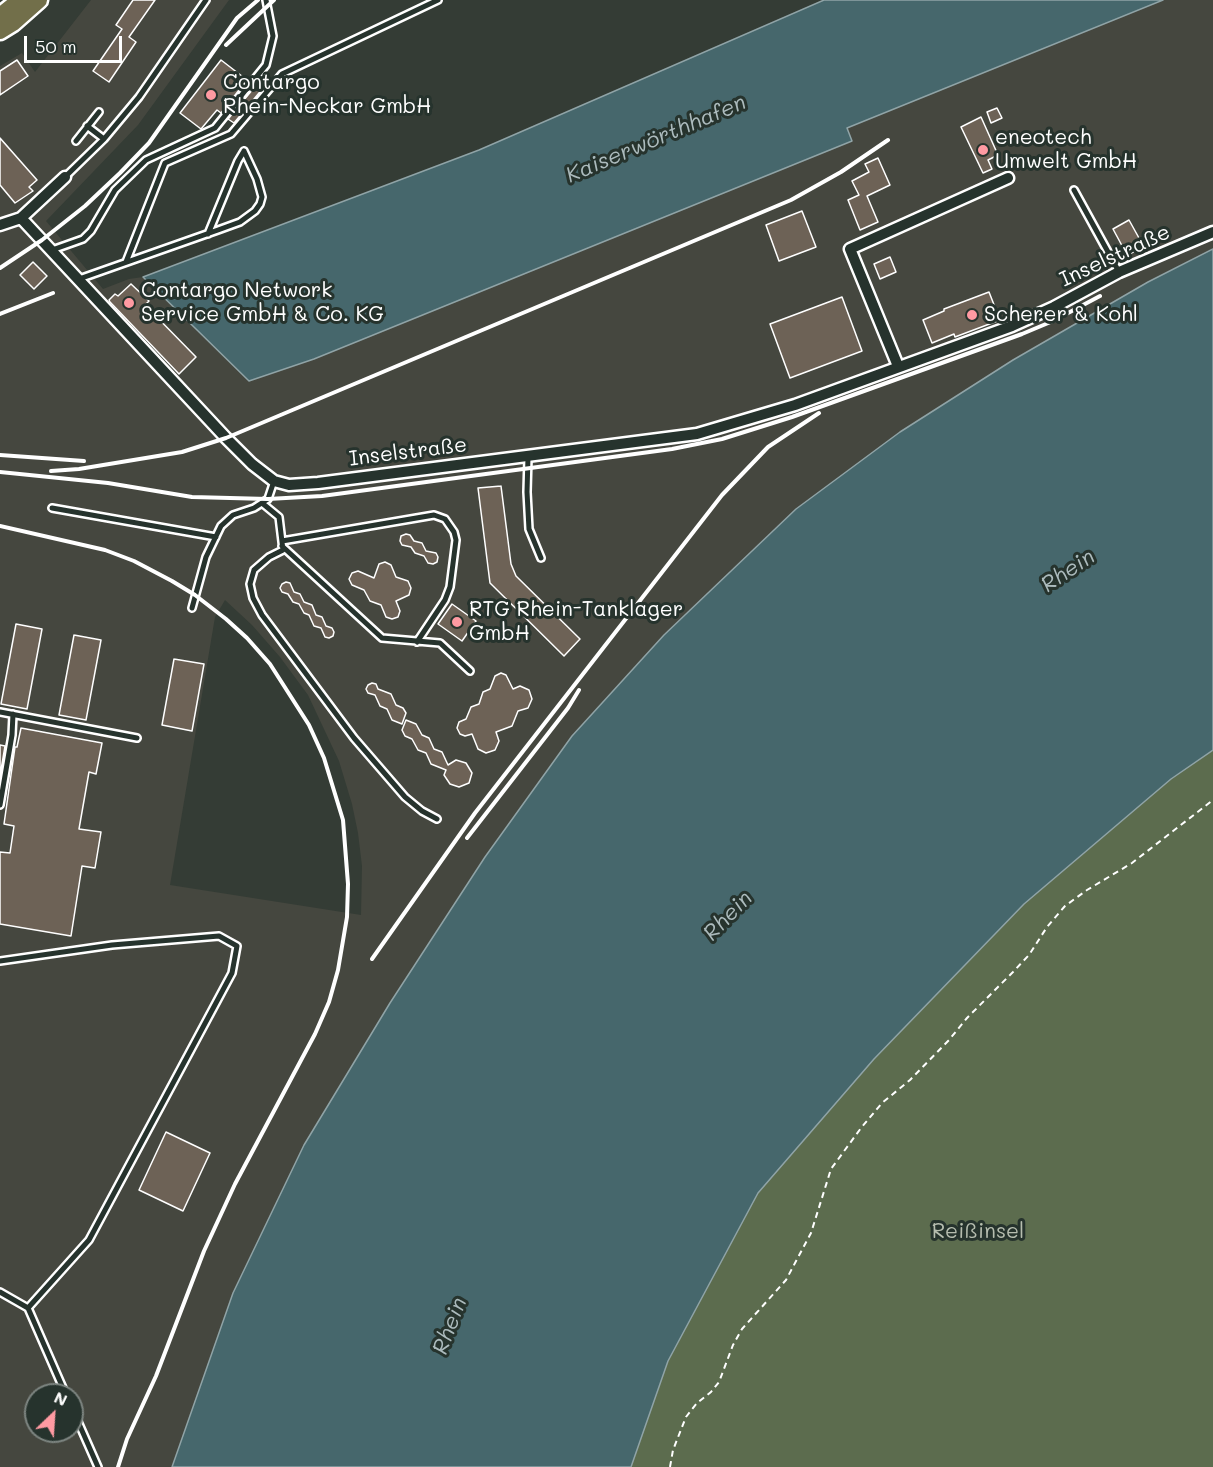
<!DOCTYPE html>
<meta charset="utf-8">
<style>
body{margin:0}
#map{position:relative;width:1213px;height:1467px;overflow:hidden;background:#343c35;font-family:Mali,sans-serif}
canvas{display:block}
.north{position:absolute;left:24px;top:1383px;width:60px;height:60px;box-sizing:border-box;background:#26332d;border:2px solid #7d8581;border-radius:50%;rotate:25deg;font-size:16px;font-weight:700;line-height:24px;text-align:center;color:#fff}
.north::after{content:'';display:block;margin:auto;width:21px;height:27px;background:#ff9aa2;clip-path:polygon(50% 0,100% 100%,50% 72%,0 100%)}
.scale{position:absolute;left:24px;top:36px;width:98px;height:27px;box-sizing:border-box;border:3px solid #fff;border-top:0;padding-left:8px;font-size:18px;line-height:21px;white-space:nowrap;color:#fff;-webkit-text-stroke:4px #26332d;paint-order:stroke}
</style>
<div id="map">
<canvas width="1213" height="1467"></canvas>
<div class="north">N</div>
<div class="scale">50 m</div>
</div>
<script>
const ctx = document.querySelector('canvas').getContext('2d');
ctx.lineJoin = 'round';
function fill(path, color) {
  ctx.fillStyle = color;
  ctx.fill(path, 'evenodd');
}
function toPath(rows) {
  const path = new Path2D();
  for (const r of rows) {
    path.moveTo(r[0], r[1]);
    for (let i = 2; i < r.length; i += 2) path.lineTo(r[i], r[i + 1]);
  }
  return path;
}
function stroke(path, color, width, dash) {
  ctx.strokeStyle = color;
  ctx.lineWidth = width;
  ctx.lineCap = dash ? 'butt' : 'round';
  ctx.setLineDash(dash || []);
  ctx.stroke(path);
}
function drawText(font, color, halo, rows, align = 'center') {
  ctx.font = font + ' Mali,sans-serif';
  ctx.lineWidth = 6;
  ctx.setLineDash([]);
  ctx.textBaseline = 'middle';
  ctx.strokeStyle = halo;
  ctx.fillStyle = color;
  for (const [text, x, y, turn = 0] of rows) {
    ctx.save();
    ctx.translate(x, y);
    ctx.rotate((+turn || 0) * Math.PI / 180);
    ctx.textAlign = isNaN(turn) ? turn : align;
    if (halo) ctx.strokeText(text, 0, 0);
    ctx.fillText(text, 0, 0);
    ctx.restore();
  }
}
const built = toPath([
 [91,0,229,0,138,125,46,221,103,289,129,279,143,277,249,381,314,359,851,141,846,128,1163,0,1213,0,1213,249,1148,282,1013,360,905,429,796,509,664,635,572,736,485,857,390,1003,304,1145,233,1293,172,1467,0,1467,0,66,22,53,35,72],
 [225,600,252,625,280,657,308,695,339,761,352,804,358,833,362,866,361,915,170,885,215,617],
 [36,1395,72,1395,72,1431,36,1431]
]);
const green = toPath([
 [1213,683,1213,1467,572,1467,684,1232]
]);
const water = toPath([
 [824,0,1163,0,847,128,852,141,314,359,249,381,143,277,479,150,824,0],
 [1213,249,1213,750,1171,779,1024,904,874,1059,758,1193,668,1361,631,1467,172,1467,233,1293,304,1145,390,1003,485,857,572,736,664,635,796,509,900,432,1013,360,1148,282,1213,249]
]);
const building = toPath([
 [133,0,155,0,129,37,136,42,109,82,93,71,122,29,116,25,133,0],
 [17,60,28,76,0,95,0,71,17,60],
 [221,60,247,80,221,113,217,110,201,129,180,113,221,60],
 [258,83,264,87,234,123,228,119,258,83],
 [997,108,1002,118,991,123,987,112,997,108],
 [981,117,998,155,988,160,992,169,983,173,961,127,981,117],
 [0,138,37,180,29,187,33,191,15,203,0,185,0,138],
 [878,158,890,185,867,196,878,222,860,230,848,200,859,195,852,181,869,172,865,164,878,158],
 [802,211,816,247,779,261,766,225,802,211],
 [1129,220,1144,247,1127,255,1113,229,1129,220],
 [890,257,896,272,880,279,874,264,890,257],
 [33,262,47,276,34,289,20,275,33,262],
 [131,284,149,301,145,305,196,357,179,374,110,302,109,300,115,294,118,296,131,284],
 [989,292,1000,320,955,337,954,334,932,343,923,320,944,311,944,309,989,292],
 [842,297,862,351,790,378,770,324,842,297],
 [501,486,511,564,516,576,580,639,564,656,490,583,478,488,501,486],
 [406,534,410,535,414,541,422,543,426,551,436,553,438,557,437,562,433,564,428,563,424,556,415,553,411,547,402,545,400,541,401,536,406,534],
 [385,562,391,565,396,577,408,581,411,588,409,595,396,601,400,611,398,617,392,619,386,617,381,605,370,601,364,590,352,585,349,579,352,573,358,571,374,578,379,564,385,562],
 [286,582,290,583,294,592,300,594,304,602,312,605,316,615,322,617,326,626,332,628,334,632,333,636,329,638,325,637,321,628,314,626,309,615,304,613,299,604,293,602,288,594,282,592,280,588,282,584,286,582],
 [452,604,476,621,462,641,438,624,452,604],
 [16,624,42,629,27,709,1,704,16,624],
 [74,635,101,640,86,720,59,715,74,635],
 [174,659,204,664,192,731,162,725,174,659],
 [501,673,506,675,513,689,520,686,529,690,532,699,528,708,518,711,512,726,496,732,499,741,495,750,486,753,478,749,472,734,465,736,460,734,457,728,459,722,466,719,471,707,479,704,483,692,490,689,495,676,501,673],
 [372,683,376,684,378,689,391,694,396,705,403,708,406,713,402,724,392,720,387,709,380,706,375,695,368,693,366,689,368,685,372,683],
 [406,720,416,724,422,735,429,738,434,749,442,752,448,765,456,760,466,763,472,773,469,783,459,787,450,784,444,775,446,770,431,764,426,753,418,750,412,739,405,736,402,730,406,720],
 [21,728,102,743,96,774,89,772,79,829,101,832,95,868,82,866,71,936,0,924,0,852,10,853,14,826,4,824,15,747,17,747,21,728],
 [0,745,5,746,0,776,0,745],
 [166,1132,210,1153,183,1211,139,1190,166,1132]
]);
const path = toPath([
 [670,1467,673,1450,686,1417,697,1403,711,1392,719,1382,733,1345,742,1329,786,1280,811,1233,831,1169,861,1128,882,1103,910,1080,949,1040,967,1018,1013,972,1029,955,1047,927,1065,906,1087,890,1132,863,1213,800]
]);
const lane = toPath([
 [87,126,104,139],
 [76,141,99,112],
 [65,177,104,139,139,97,206,0],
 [1074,190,1119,272],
 [208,234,238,161,244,151],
 [52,250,83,239,91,231,115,190,146,160,215,128,266,65,273,36,266,0],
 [126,262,165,163,231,134,282,74,438,0],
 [79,279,218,230,240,222,255,211,260,204,262,197,257,179,244,151],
 [528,457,527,492,529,529,541,558],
 [262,503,279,517,283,550,269,557,254,570,250,584,253,598,262,615,354,738,405,797,422,811,437,819],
 [52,508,216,537],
 [282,541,434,515,445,519,454,532,456,540,450,587,445,600,417,642],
 [282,546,382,638,440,643,470,671],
 [192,608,206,557,221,526,233,515,254,508,268,499,274,481],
 [0,712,137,738],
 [0,805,12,735,13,714],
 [0,961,112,945,219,936,237,946,232,973,89,1240,28,1308],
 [0,1292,28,1308,66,1395],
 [72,1408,98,1467]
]);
const street = toPath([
 [21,218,226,438,252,464,274,481,289,485,318,483,697,434,795,405,1012,326,1054,307,1119,272,1213,232],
 [0,225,21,218,65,177],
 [898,366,850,249,1008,178]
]);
const primary = toPath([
 [0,16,20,0],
 [0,31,13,23,39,0]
]);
const rail = toPath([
 [226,45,274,0],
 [0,268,42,240,85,206,120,173,149,143,237,18,258,0],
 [0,314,53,293],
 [0,455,84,461],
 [51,471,79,469,182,452,226,438,791,200,841,172,888,140],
 [0,472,108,483,192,497,268,499,322,496,672,449,722,439,792,417,1022,334,1053,321,1100,296],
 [0,526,105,550,134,561,172,581,195,595,226,619,247,638,270,664,309,725,324,758,343,820,348,884,347,917,338,970,329,1002,315,1034,235,1184,204,1251,156,1376,127,1439,118,1467],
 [467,838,568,708,579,690],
 [372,959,475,813,722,495,768,447,819,413]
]);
const markers = [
 [211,95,6,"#ff9aa2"],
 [983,150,6,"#ff9aa2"],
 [129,303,6,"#ff9aa2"],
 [972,315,6,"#ff9aa2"],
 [457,622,6,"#ff9aa2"]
];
const poiNames = [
 ["Contargo",223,83],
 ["Rhein-Neckar GmbH",223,107],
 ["eneotech",995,138],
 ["Umwelt GmbH",995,162],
 ["Contargo Network",141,291],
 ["Service GmbH & Co. KG",141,315],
 ["Scherer & Kohl",984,315],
 ["RTG Rhein-Tanklager",469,610],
 ["GmbH",469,634]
];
const streetNames = [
 ["Inselstraße",1115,256,-25],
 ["Inselstraße",408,452,-7]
];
const parkNames = [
 ["Reißinsel",978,1232]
];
const waterNames = [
 ["Kaiserwörthhafen",656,139,-23],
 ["Rhein",1068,571,-34],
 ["Rhein",728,916,-46],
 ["Rhein",450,1326,-69]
];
fill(built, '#45473f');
fill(green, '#5c6c4e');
fill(water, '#46676c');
stroke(water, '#90a4a7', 1.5);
fill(building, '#6d6256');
stroke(building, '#fff', 1.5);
stroke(lane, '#fff', 10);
stroke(street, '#fff', 15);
stroke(primary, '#fff', 21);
stroke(path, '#fff', 2, [6, 4.5]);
stroke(lane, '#26332d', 5);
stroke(street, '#26332d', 10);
stroke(primary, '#726f4a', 16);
stroke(rail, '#fff', 4);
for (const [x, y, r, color] of markers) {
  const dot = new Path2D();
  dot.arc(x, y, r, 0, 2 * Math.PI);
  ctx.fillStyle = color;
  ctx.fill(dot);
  stroke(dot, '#26332d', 2);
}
drawText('21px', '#fff', '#26332d', poiNames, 'left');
drawText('21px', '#fff', '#26332d', streetNames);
drawText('21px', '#b6bdaf', '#26332d', parkNames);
drawText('italic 22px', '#acbbbd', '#26332d', waterNames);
</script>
